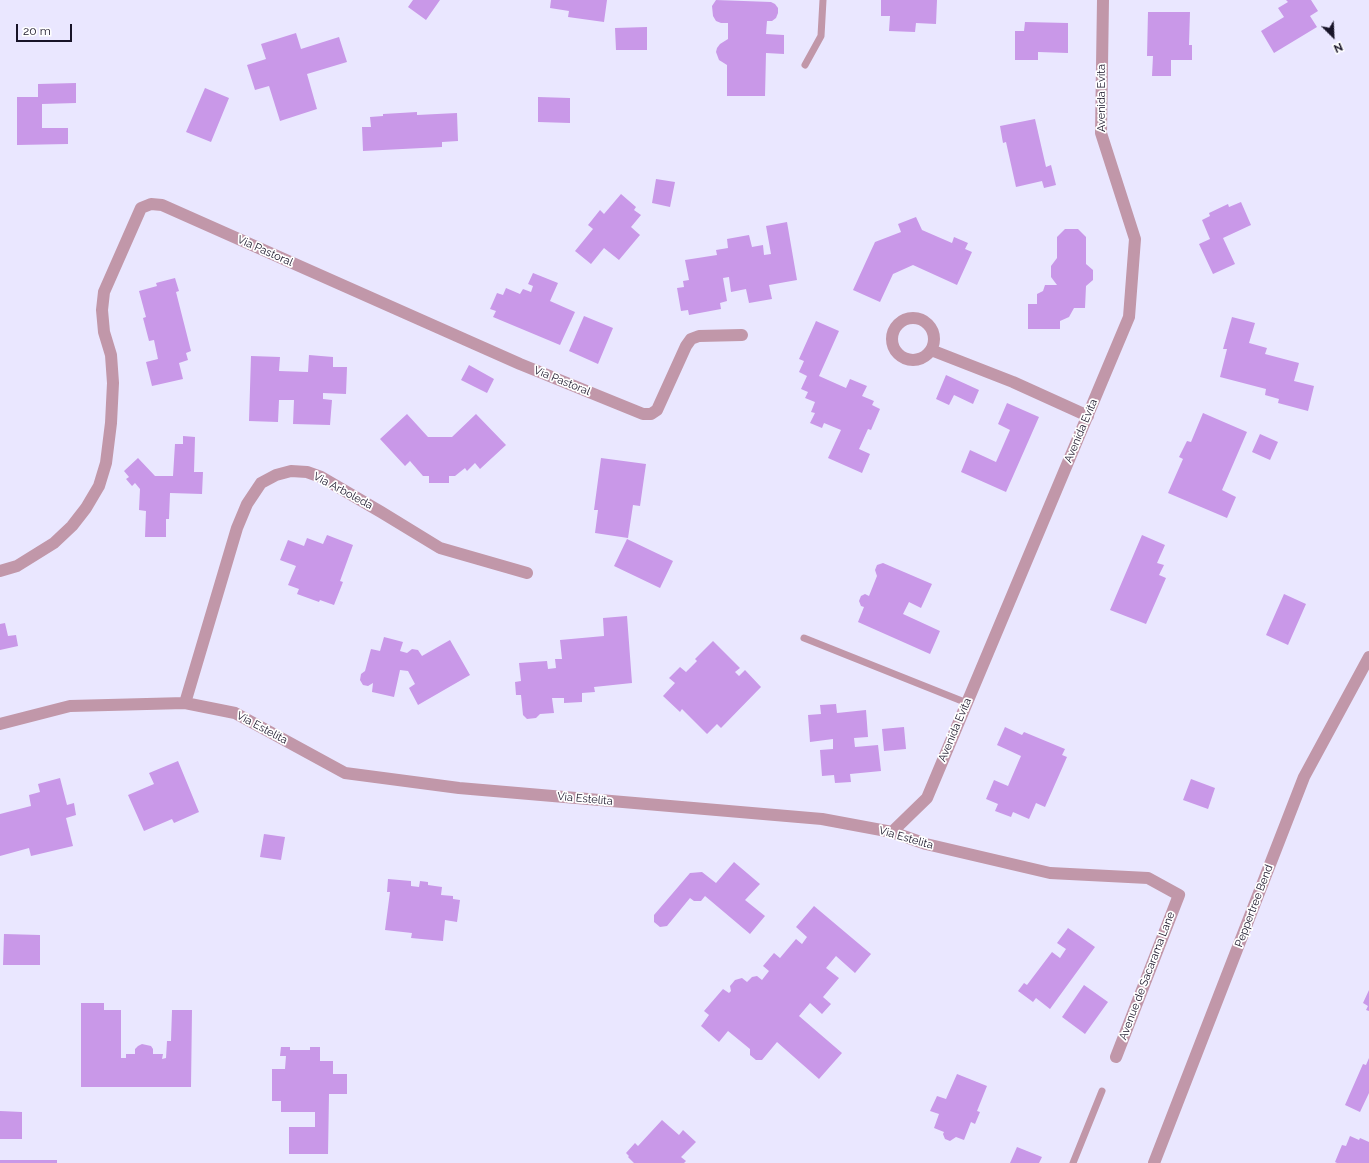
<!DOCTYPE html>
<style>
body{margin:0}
#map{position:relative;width:1369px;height:1163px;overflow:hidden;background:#eae7ff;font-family:Raleway,sans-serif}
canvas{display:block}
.north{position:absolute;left:1313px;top:16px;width:40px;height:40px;-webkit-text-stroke:3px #fff;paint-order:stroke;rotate:156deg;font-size:11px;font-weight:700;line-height:16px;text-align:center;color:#181428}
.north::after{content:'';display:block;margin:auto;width:14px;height:18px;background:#181428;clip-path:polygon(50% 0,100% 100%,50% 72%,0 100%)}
.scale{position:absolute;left:16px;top:24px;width:56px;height:18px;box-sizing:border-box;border:2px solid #181428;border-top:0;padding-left:5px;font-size:12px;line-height:14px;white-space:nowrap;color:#181428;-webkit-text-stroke:3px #fff;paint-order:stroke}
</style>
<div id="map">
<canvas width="1369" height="1163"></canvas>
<div class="north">N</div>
<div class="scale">20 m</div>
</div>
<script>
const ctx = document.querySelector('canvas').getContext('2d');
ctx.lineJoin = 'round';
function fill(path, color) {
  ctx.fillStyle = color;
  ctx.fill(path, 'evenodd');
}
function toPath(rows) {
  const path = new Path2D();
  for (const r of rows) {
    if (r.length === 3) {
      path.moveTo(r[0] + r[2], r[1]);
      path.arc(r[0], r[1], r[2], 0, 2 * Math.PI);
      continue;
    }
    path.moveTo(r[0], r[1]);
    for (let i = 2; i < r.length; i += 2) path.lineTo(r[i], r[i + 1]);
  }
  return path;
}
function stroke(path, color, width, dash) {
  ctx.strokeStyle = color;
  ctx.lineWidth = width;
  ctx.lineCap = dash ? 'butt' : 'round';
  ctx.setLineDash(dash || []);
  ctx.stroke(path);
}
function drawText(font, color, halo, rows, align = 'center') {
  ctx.font = font + ' Raleway,sans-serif';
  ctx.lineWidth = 3.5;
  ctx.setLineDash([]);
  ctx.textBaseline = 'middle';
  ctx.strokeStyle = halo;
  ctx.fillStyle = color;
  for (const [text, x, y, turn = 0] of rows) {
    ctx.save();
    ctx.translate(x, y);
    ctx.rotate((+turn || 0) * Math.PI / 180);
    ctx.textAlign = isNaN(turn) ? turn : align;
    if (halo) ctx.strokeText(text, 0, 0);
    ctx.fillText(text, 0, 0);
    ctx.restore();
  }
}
const building = toPath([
 [413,0,440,0,426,20,408,7],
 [551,0,607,0,604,22,568,17,569,11,550,8],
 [716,0,771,2,775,4,778,8,778,13,776,18,772,21,767,21,766,34,784,35,784,54,766,53,765,96,727,96,727,65,719,60,716,52,717,48,720,44,728,39,728,23,721,23,716,21,713,16,712,6],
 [881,0,937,0,936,24,916,23,915,32,889,31,890,16,881,16],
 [1286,0,1311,0,1318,11,1310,16,1317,27,1274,53,1261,31,1284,17,1278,8,1288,2],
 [1148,12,1190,12,1189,45,1192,45,1192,60,1171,60,1171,76,1152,76,1153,56,1147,56],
 [1025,22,1068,23,1068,53,1038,52,1038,60,1015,60,1015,31,1024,31],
 [647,27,647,50,616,50,615,28],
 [296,33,301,49,339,37,347,62,307,74,317,109,280,121,269,86,255,90,247,65,266,59,261,44],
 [76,83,76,103,42,104,42,128,68,128,68,144,17,145,17,97,38,97,38,84],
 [205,88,229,98,211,142,186,132],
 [538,97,570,98,570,123,538,122],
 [417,112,417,115,457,113,458,141,442,142,442,147,363,151,362,127,371,127,370,117,383,116,383,114],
 [1035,119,1046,167,1051,165,1056,185,1044,188,1042,181,1016,187,1006,142,1003,143,1000,126],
 [656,179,675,182,670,207,652,203],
 [621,194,636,207,634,210,641,215,631,227,640,235,619,260,604,248,591,264,575,251,593,229,588,225,600,210,604,214],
 [1241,202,1251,225,1223,238,1235,264,1213,274,1199,244,1210,239,1202,220,1210,216,1209,213,1228,204,1229,207],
 [916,217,922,230,952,243,954,237,968,243,965,249,972,252,957,285,913,265,893,274,880,302,853,290,875,242,901,232,898,224],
 [787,222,797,280,769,285,772,299,749,303,746,289,731,292,729,277,723,278,727,301,720,303,721,309,689,315,688,310,681,311,677,288,684,287,683,281,689,280,685,260,717,255,716,250,728,248,727,239,749,235,752,247,763,245,764,255,771,254,766,226],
 [1065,229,1078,229,1086,237,1086,264,1093,270,1093,280,1086,286,1085,308,1074,308,1069,317,1060,321,1060,329,1028,329,1028,304,1037,304,1037,294,1043,291,1045,285,1057,285,1051,277,1051,266,1057,258,1057,237],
 [533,273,558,283,550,301,575,312,560,345,493,317,496,311,490,309,497,293,503,295,506,288,520,294,523,289,531,292,533,286,528,284],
 [175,278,179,291,176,292,191,351,186,353,188,360,179,363,183,379,152,386,146,362,158,359,154,340,149,341,143,318,146,317,139,291,157,286,156,283],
 [584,316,613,328,598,364,569,351],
 [1232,317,1255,323,1249,343,1267,348,1265,354,1299,363,1294,381,1314,386,1308,411,1278,403,1279,399,1265,395,1266,389,1220,377,1227,349,1223,349],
 [816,321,839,331,819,376,846,388,850,379,867,386,862,396,874,401,872,405,880,409,871,430,868,429,859,449,870,454,862,473,828,458,841,430,824,423,822,428,810,423,815,413,811,412,815,402,805,398,808,392,801,389,807,376,799,372,804,361,799,359],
 [309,355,333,357,333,367,347,367,346,394,323,393,323,399,332,400,330,425,293,424,294,400,279,400,278,422,249,421,251,356,280,357,279,371,308,372],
 [469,365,494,379,487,393,461,380],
 [946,375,979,390,973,404,954,395,949,405,936,399],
 [1007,403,1039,417,1006,492,961,472,970,450,996,462,1010,430,998,424],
 [1203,413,1247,432,1222,490,1236,497,1227,518,1168,493,1183,459,1179,457,1187,441,1191,442],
 [407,414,428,437,452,437,476,414,506,445,480,469,475,463,467,471,465,468,455,476,449,476,449,483,429,483,429,476,423,476,410,461,405,466,380,439],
 [1260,434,1278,442,1270,460,1252,452],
 [183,436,195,437,194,472,203,472,202,494,170,493,169,519,166,519,166,537,145,537,146,511,139,510,140,489,135,483,132,486,126,479,129,477,124,471,138,458,155,476,173,476,175,444,183,444],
 [601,458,646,464,640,506,633,505,628,538,595,533,598,510,594,510],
 [327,535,353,545,340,581,343,582,334,605,320,600,319,602,297,594,299,589,288,585,296,566,280,560,288,540,304,546,307,538,323,544],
 [1142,535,1165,545,1157,563,1164,565,1159,575,1166,578,1146,624,1110,610],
 [627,539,673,561,660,588,614,566],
 [883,563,932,584,921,608,909,602,903,614,940,631,930,654,858,622,864,607,861,606,859,601,861,596,865,594,869,596,877,576,875,570,877,565],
 [1284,594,1306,604,1288,645,1266,635],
 [627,616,632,683,594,687,595,692,582,693,582,702,564,703,564,698,552,698,554,713,540,714,536,718,527,719,523,715,521,695,516,695,515,682,521,681,519,663,547,661,548,669,556,668,555,659,562,659,560,640,604,636,603,618],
 [5,623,8,636,16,635,18,646,0,650,0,624],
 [384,637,403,642,400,651,407,653,412,649,418,650,422,656,450,640,470,675,418,705,409,688,415,684,408,671,400,670,394,697,372,692,373,683,368,686,363,685,360,680,361,674,365,671,371,649,380,651],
 [713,641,740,668,735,672,739,676,745,670,761,687,721,728,717,724,707,734,682,709,680,712,663,696,675,683,669,678,680,667,686,672,697,661,695,659],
 [836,704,837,713,866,710,868,737,854,738,855,747,878,745,881,771,850,774,851,782,835,783,834,775,822,776,820,750,833,749,833,739,810,742,808,715,821,714,820,705],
 [904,727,906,749,884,751,882,729],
 [1005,727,1022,735,1024,732,1065,749,1062,755,1067,757,1045,807,1036,803,1029,819,1013,812,1011,817,995,811,998,804,986,799,994,780,1008,786,1021,756,997,745],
 [178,761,199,812,174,823,172,819,144,831,128,795,154,784,149,773],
 [60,778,67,805,74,803,76,815,66,818,73,846,31,856,29,848,0,856,0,814,31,806,29,795,40,792,38,784],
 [1191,779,1215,788,1208,809,1183,800],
 [264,834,285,837,281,860,260,857],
 [734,862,760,884,745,900,765,916,750,934,705,896,701,901,694,901,690,898,667,926,660,927,654,922,654,915,690,873,702,872,716,883],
 [388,879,411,881,411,886,419,887,420,881,428,882,428,885,442,887,441,895,453,896,453,899,460,900,457,922,445,920,443,941,411,938,412,933,385,930,390,892,387,892],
 [814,906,871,954,855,973,836,956,826,968,839,978,823,997,831,1004,822,1014,810,1003,799,1016,842,1053,819,1079,777,1042,762,1060,756,1060,750,1055,750,1049,728,1031,719,1042,701,1026,709,1015,704,1011,723,989,729,993,731,991,730,986,735,980,742,978,747,982,752,977,757,976,762,980,769,971,763,966,774,953,780,958,796,939,802,944,807,937,796,927],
 [1068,928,1095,947,1050,1009,1036,998,1033,1002,1018,991,1024,983,1027,985,1052,952,1060,958,1066,949,1057,943],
 [4,934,40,935,40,965,3,965],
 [1084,985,1108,1002,1085,1034,1062,1017],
 [1369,990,1369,1011,1366,1010,1368,1006,1363,1003],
 [81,1003,104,1003,104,1010,121,1010,121,1058,126,1058,126,1054,135,1054,135,1049,138,1046,142,1044,151,1046,153,1049,153,1054,163,1054,162,1059,166,1058,167,1041,171,1041,172,1010,192,1010,191,1087,81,1087],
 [281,1047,290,1047,290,1050,310,1050,310,1047,320,1047,320,1061,333,1061,333,1074,347,1074,347,1094,329,1094,328,1154,289,1154,289,1127,315,1127,315,1112,281,1112,281,1101,272,1101,272,1069,285,1069,286,1056,280,1056],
 [1369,1058,1369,1093,1360,1112,1345,1105,1363,1064,1366,1065],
 [957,1074,987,1086,977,1111,980,1112,975,1124,971,1122,964,1140,956,1137,950,1141,945,1139,943,1134,944,1132,934,1128,939,1114,930,1111,937,1096,946,1099],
 [0,1111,22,1112,22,1139,0,1139],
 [662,1120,679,1135,683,1130,696,1142,681,1157,686,1161,684,1163,634,1163,628,1157,629,1156,626,1153,635,1143,638,1146],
 [1350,1136,1359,1140,1360,1138,1369,1142,1369,1163,1337,1163,1335,1162,1342,1145,1346,1146],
 [1017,1147,1042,1157,1039,1163,1010,1163],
 [0,1160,57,1160,57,1163,0,1163]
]);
const service = toPath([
 [805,65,821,36,823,0],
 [804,638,967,703],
 [1073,1163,1102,1091]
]);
const minor = toPath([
 [913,339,21],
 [931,350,1013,382,1088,416],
 [0,571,17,566,54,543,72,526,86,508,99,486,106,463,111,423,113,383,111,355,104,332,102,310,104,292,141,208,151,204,162,205,520,364,643,414,651,414,657,410,686,346,691,339,699,336,742,335],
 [185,703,237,528,247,504,261,483,276,475,291,471,307,472,321,477,381,512,440,548,527,573],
 [0,724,70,706,185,703,235,713,345,773,459,788,822,819,892,832,926,844,1050,873,1148,878,1179,895,1116,1057],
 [892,832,927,798,1129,317,1135,239,1101,133,1103,0],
 [1154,1163,1304,777,1369,657]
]);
const streetNames = [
 ["Avenida Evita",1102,98,-90],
 ["Via Pastoral",265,251,24],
 ["Via Pastoral",562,381,22],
 ["Avenida Evita",1081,431,-67],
 ["Via Arboleda",343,491,28],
 ["Via Estelita",262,728,28],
 ["Avenida Evita",955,730,-67],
 ["Via Estelita",585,799,5],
 ["Via Estelita",906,838,16],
 ["Peppertree Bend",1254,906,-69],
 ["Avenue de Sacarama Lane",1147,976,-69]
];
fill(building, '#c998e8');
stroke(service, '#c197a9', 7);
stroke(minor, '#c197a9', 12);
drawText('11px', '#181428', '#fff', streetNames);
</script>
